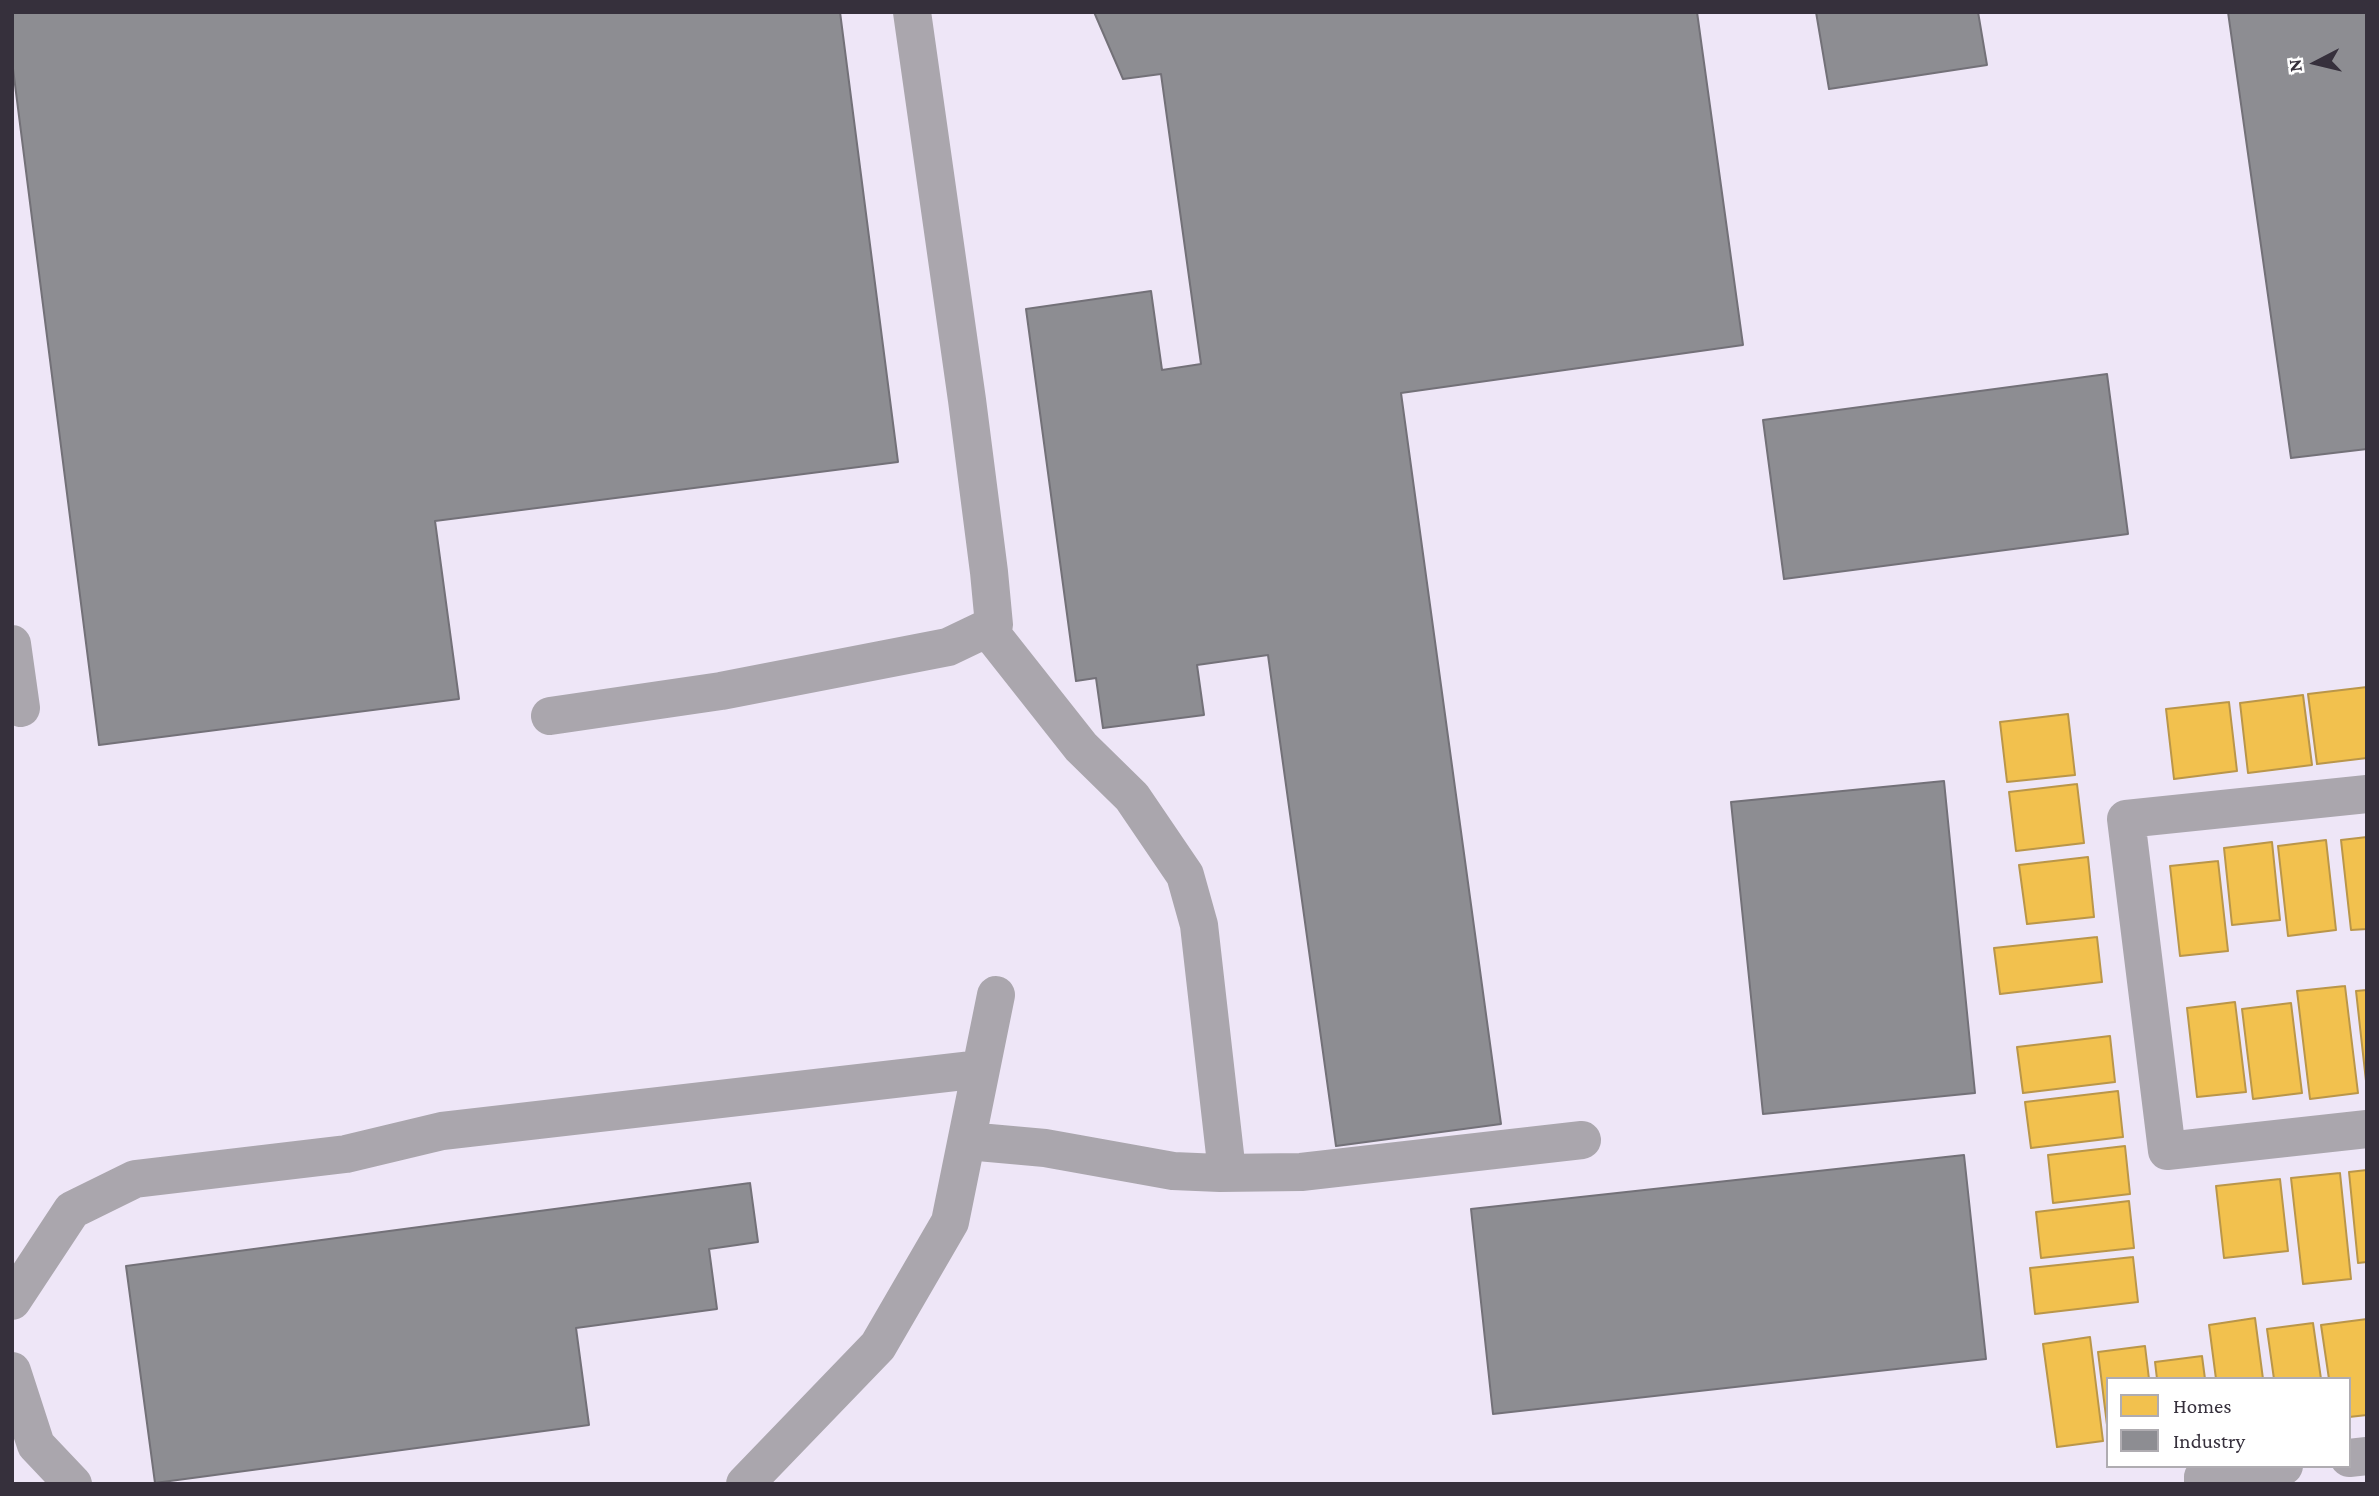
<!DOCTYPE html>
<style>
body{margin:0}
#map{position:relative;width:2379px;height:1496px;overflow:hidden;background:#eee6f7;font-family:"Crimson Pro",serif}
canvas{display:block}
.frame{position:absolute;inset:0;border:14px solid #36303c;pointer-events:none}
.legend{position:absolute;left:2106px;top:1377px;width:245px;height:91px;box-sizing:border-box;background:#fff;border:2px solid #afacb1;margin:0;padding:9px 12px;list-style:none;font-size:21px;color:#36303c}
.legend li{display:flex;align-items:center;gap:14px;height:35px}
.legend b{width:35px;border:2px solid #afacb1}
.north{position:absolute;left:2281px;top:28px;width:70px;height:70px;-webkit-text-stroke:5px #fff;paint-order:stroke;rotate:263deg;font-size:19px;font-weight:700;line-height:28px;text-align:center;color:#36303c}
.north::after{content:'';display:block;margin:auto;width:24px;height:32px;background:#36303c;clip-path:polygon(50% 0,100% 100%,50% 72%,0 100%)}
</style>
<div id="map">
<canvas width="2379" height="1496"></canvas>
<div class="frame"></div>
<ul class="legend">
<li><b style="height:19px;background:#f2c14e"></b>Homes</li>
<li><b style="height:19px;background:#8d8d92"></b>Industry</li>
</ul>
<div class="north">N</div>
</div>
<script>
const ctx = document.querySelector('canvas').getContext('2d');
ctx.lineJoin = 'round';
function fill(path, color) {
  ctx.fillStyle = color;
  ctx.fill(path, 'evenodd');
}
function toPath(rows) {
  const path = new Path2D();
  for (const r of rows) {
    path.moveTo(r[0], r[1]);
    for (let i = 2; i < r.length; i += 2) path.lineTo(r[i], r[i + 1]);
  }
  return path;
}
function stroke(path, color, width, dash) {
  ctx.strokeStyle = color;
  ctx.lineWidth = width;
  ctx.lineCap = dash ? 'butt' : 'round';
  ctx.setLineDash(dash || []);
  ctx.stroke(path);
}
const homes = toPath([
 [2367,687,2367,758,2317,764,2308,694,2367,687],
 [2303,695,2312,765,2248,773,2240,703,2303,695],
 [2229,702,2237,771,2174,779,2166,709,2229,702],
 [2068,714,2075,775,2007,782,2000,722,2068,714],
 [2077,784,2084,843,2016,851,2009,792,2077,784],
 [2367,837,2367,929,2351,930,2341,840,2367,837],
 [2326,840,2336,930,2288,936,2278,846,2326,840],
 [2272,842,2280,920,2232,925,2224,848,2272,842],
 [2088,857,2094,917,2027,924,2019,865,2088,857],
 [2218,861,2228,951,2180,956,2170,866,2218,861],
 [2097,937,2102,982,2000,994,1994,948,2097,937],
 [2345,986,2358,1093,2310,1099,2297,991,2345,986],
 [2367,990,2367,1081,2366,1081,2356,991,2367,990],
 [2235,1002,2246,1092,2197,1097,2187,1008,2235,1002],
 [2291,1003,2302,1093,2253,1099,2242,1009,2291,1003],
 [2110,1036,2115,1082,2023,1093,2017,1047,2110,1036],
 [2118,1091,2123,1137,2031,1148,2025,1102,2118,1091],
 [2125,1146,2130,1194,2053,1203,2048,1155,2125,1146],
 [2367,1170,2367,1262,2358,1263,2349,1172,2367,1170],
 [2340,1173,2351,1279,2303,1284,2291,1178,2340,1173],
 [2280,1179,2288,1251,2224,1258,2216,1186,2280,1179],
 [2129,1201,2134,1248,2041,1258,2036,1212,2129,1201],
 [2133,1257,2138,1302,2035,1314,2030,1268,2133,1257],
 [2255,1318,2263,1379,2216,1379,2209,1325,2255,1318],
 [2367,1319,2367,1415,2349,1417,2349,1379,2329,1379,2321,1325,2367,1319],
 [2313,1323,2321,1379,2274,1379,2267,1329,2313,1323],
 [2090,1337,2103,1441,2057,1447,2043,1344,2090,1337],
 [2145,1346,2149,1379,2108,1379,2108,1433,2098,1352,2145,1346],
 [2202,1356,2205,1379,2157,1379,2155,1362,2202,1356]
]);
const industry = toPath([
 [12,12,840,12,898,462,435,521,459,699,99,745,12,61,12,12],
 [1094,12,1697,12,1743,345,1401,393,1501,1124,1336,1146,1268,655,1197,665,1204,715,1103,728,1096,678,1076,681,1026,309,1151,291,1162,370,1201,364,1161,74,1123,79,1094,12],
 [1816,12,1978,12,1987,65,1829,89,1816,12],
 [2228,12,2367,12,2367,449,2291,458,2228,12],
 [2107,374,2128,534,1784,579,1763,420,2107,374],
 [1944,781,1975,1093,1763,1114,1731,802,1944,781],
 [1964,1155,1986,1359,1493,1414,1471,1209,1964,1155],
 [750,1183,758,1242,709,1249,717,1309,576,1328,589,1425,155,1483,126,1266,750,1183]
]);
const minor = toPath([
 [987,628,1081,747,1132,797,1185,875,1199,925,1227,1172],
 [12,644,21,708],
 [550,716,721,691,948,647,994,625,989,572,967,400,912,12],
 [2367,794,2126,819,2167,1151,2367,1129],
 [967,1141,1045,1148,1173,1171,1220,1173,1301,1172,1582,1140],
 [12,1301,72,1210,135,1179,346,1154,442,1131,981,1069],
 [12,1371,36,1445,73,1484],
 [2349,1458,2367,1456],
 [745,1484,878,1346,950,1222,996,995],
 [2203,1484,2203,1477,2284,1466]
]);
fill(homes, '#f2c14e');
stroke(homes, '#ba9649', 2);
fill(industry, '#8d8d92');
stroke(industry, '#737178', 2);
stroke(minor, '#aaa6ad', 38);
</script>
